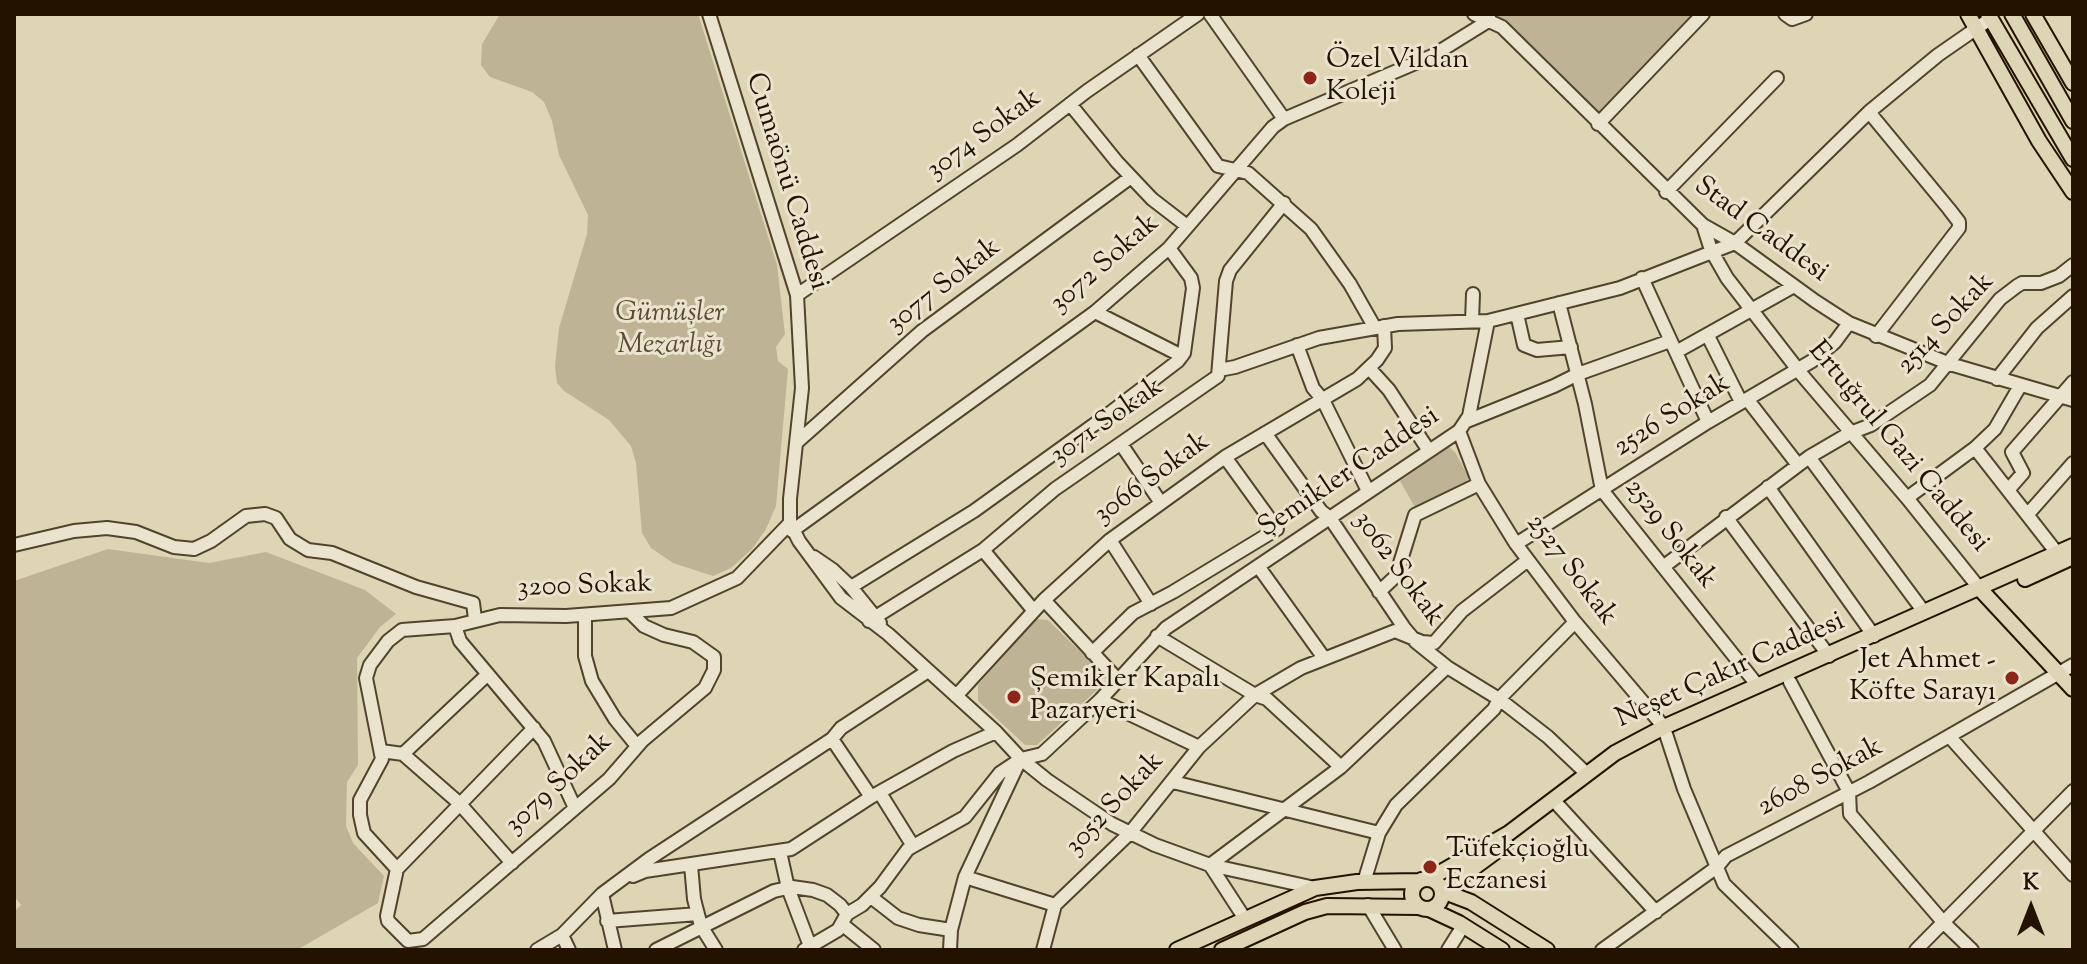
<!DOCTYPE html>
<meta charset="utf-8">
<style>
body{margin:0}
#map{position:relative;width:2087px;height:964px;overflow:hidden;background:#ded5b4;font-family:"Sorts Mill Goudy",serif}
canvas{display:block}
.frame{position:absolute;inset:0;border:16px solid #241200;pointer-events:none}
.north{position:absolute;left:1991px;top:868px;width:80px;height:80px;-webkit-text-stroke:6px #eae4ce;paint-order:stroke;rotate:0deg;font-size:22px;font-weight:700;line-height:32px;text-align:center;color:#241200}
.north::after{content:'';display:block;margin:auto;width:28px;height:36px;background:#241200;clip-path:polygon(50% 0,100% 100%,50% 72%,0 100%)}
</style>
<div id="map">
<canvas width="2087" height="964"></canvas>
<div class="frame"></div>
<div class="north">K</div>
</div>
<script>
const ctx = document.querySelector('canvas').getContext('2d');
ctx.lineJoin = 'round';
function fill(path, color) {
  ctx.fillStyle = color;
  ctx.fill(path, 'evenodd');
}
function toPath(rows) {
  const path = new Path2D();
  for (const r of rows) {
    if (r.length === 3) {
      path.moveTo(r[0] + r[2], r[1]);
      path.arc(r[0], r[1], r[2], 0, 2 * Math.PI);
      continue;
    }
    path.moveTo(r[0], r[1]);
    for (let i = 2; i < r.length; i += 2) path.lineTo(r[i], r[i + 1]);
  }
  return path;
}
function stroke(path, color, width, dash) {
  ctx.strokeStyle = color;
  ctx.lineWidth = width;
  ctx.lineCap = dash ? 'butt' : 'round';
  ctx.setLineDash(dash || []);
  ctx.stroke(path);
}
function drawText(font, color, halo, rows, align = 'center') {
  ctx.font = font + ' "Sorts Mill Goudy",serif';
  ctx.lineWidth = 6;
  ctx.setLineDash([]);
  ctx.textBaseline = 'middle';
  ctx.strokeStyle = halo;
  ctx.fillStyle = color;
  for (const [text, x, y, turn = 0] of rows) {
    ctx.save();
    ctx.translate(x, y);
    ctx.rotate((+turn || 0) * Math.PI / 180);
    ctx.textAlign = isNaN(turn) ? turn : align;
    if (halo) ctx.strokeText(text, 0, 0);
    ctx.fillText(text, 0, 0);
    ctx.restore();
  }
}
const green = toPath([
 [500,14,698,14,777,265,785,334,776,347,778,361,788,369,776,506,766,529,752,549,731,568,713,576,673,563,651,548,642,533,636,463,631,446,609,420,564,391,557,383,555,366,559,328,587,234,588,215,559,155,552,121,544,102,532,92,490,77,481,65,482,44],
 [1495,14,1702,14,1598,124],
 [1449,447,1455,452,1468,476,1467,484,1416,509,1400,481],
 [108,549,209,563,266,552,365,590,396,614,380,627,357,658,358,765,347,782,346,826,353,843,384,876,378,903,297,950,14,950,14,912,21,905,14,896,14,581],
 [1036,619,1048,620,1100,671,1099,688,1037,745,1025,745,978,701,978,685]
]);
const minor = toPath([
 [709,14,797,295,802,388,790,499,790,523,799,541,841,598,888,634,996,732,1021,759,1047,780,1112,824,1155,845,1210,865,1315,888],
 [1210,14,1284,119],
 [1474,14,1502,27,1703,225,1735,243,1815,301,1849,323,1950,364,2073,400],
 [1785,14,1792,19,1806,14],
 [1138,55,1218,166,1248,173,1311,229,1350,284,1375,328],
 [1070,104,1117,162,1152,199,1187,226],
 [1869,112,1949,209,1959,222,1959,228,1876,336],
 [1598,124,1703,14],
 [1666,192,1777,78],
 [1703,225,1711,250,1727,278,1802,375,1907,498,1980,589],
 [1642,278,1708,422],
 [797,295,1017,145,1087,91,1198,14],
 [1559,303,1585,404,1602,490,1758,686],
 [1095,312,1182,356],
 [1517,314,1524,345,1537,350,1571,347],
 [1472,321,1473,294],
 [1708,336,1741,402],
 [1297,345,1313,388,1323,400,1368,491],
 [1676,352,1794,286],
 [1369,368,1389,390,1429,451],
 [1219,370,1235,367,1319,338,1398,324,1488,321],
 [1997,379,2037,328,2073,296],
 [1747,399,1798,465],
 [1467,421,1554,386,1578,374,1670,341],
 [1459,431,1479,484,1516,544,1575,622,1664,727],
 [1265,433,1321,511,1330,518,1405,629,1416,642,1447,667,1499,699,1548,737,1586,773],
 [796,443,922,331,1131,177],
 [1121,444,1161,503],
 [1975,448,2057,553],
 [1809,457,1924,612],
 [1768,487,1874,636],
 [2009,489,2023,473,2012,452,2073,382],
 [1907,498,1975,448,1995,429,2020,386],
 [2028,514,2073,463],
 [1726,517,1829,656],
 [792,531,1095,312,1169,248,1273,127,1284,119,1432,56,1490,20],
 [1110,540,1151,604],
 [1516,544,1708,422,1812,361,1835,342,1849,323],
 [14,545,74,531,107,528,136,532,174,547,194,549,211,541,246,516,265,514,276,518,290,539,308,550,332,553,416,587,473,603,475,619],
 [983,550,1034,611],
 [814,557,833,570,851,587,880,623],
 [1258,566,1324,658],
 [1663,567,1809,457,1850,433,1871,425,1930,385,2000,299,2017,286,2022,283,2041,283,2059,276,2073,265],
 [851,587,974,511,1106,416,1178,361,1184,353,1193,288,1191,278,1169,248],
 [1379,592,1396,576,1415,515,1479,484],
 [1044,600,1118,680],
 [585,615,585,656,592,681,615,719,637,746],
 [869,621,983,550,1055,489,1218,376,1226,281,1230,270,1284,203],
 [455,626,460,641,544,741,575,808],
 [1157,636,1255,695,1267,699,1341,767],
 [1092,653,1133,613,1173,592,1277,529,1225,457],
 [1790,682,1849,792,1850,814,1944,923,1972,950],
 [956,696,1044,600,1110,540,1225,457,1357,379,1377,360,1385,348,1384,326],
 [1100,700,1199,747],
 [1666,734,1684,789,1724,884,1792,950],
 [1949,736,2073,875],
 [832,739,871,797],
 [381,751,403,754,459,803,512,863],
 [403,754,488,674],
 [1173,782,1379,833],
 [880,793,913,846],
 [1558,805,1656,912],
 [780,852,788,888,810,946],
 [691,865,694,899,701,926,716,950],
 [1210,865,1341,767,1447,667],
 [1210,865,1245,919],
 [397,869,364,833,360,815,360,800,382,759,366,678,370,665,388,641,402,630,455,626,500,615,566,616,671,608,737,578,790,523],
 [397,869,387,916,388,921,408,941,423,939,609,779,642,741,705,688,714,670,714,657,693,642,664,635,644,626,630,612],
 [397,869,534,728],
 [633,876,645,871,791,849,871,797,953,751,996,732],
 [965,877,1055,905],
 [1364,882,1379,833,1396,805,1494,709,1499,699,1575,622],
 [602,894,615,950],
 [871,897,898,918,919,925,951,930],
 [1368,905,1395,950],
 [607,921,698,914],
 [843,925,874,950],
 [562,935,569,950],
 [537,950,562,935,602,894,649,859,832,739,841,728,928,671],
 [656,950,774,891,792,887,813,890,827,895,840,905,847,914],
 [804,950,838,930,847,914,862,905,880,887,908,849,965,817,1000,773,1021,759,1042,754,1100,700,1166,628,1459,431,1469,416,1488,321,1620,288,1735,243,1869,112,1938,55,1990,19],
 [950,950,951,930,965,877,1020,760],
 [1043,950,1055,905,1130,833,1199,747,1255,695,1301,668,1395,631,1422,642,1434,643,1462,611,1528,560],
 [1448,950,1463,926],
 [1602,950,1717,867,1726,856,1869,782,2073,665],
 [1916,950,2073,791]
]);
const major = toPath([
 [1968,14,2039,141,2073,192],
 [1988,14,2073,159],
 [2012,14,2073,121],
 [2033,14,2073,83],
 [2025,579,2073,557],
 [1980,589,2073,689],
 [1427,894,15],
 [1429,879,1509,833,1615,753,1664,727,2073,546],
 [1442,891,1506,844],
 [1442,891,1471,902,1547,950],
 [1429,909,1459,923,1502,950],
 [1177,950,1315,888,1357,882,1419,881],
 [1222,950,1305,912,1327,906,1419,907]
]);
const markers = [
 [1310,78,8,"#8f2418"],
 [2012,678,8,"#8f2418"],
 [1014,697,8,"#8f2418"],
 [1430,867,8,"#8f2418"]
];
const poiNames = [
 ["Özel Vildan",1326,62],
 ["Koleji",1326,94],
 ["Jet Ahmet -",1996,662,"right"],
 ["Köfte Sarayı",1996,694,"right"],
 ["Şemikler Kapalı",1030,681],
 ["Pazaryeri",1030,713],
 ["Tüfekçioğlu",1446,851],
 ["Eczanesi",1446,883]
];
const streetNames = [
 ["3074 Sokak",985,136,-36],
 ["Cumaönü Caddesi",785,182,73],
 ["Stad Caddesi",1760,231,36],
 ["3072 Sokak",1106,265,-41],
 ["3077 Sokak",945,287,-38],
 ["2514 Sokak",1947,325,-47],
 ["2526 Sokak",1673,417,-32],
 ["3071 Sokak",1108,423,-35],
 ["Ertuğrul Gazi Caddesi",1897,448,50],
 ["Şemikler Caddesi",1350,474,-34],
 ["3066 Sokak",1153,480,-36],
 ["2529 Sokak",1669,535,52],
 ["3062 Sokak",1397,570,54],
 ["2527 Sokak",1570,571,53],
 ["3200 Sokak",585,588,-2],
 ["Neşet Çakır Caddesi",1731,672,-24],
 ["2608 Sokak",1821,779,-28],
 ["3079 Sokak",560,785,-43],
 ["3052 Sokak",1116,805,-47]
];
const parkNames = [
 ["Gümüşler",670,315],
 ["Mezarlığı",670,347]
];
fill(green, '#beb495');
stroke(minor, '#52432d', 16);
stroke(major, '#241200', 18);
stroke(minor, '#eae4ce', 12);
stroke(major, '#ded5b4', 14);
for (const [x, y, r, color] of markers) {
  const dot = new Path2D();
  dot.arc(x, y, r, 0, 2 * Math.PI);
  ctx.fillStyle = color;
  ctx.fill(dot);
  stroke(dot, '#eae4ce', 3);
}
drawText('28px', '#241200', '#eae4ce', poiNames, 'left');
drawText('28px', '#241200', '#eae4ce', streetNames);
drawText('italic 28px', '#5a4b34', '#eae4ce', parkNames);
</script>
